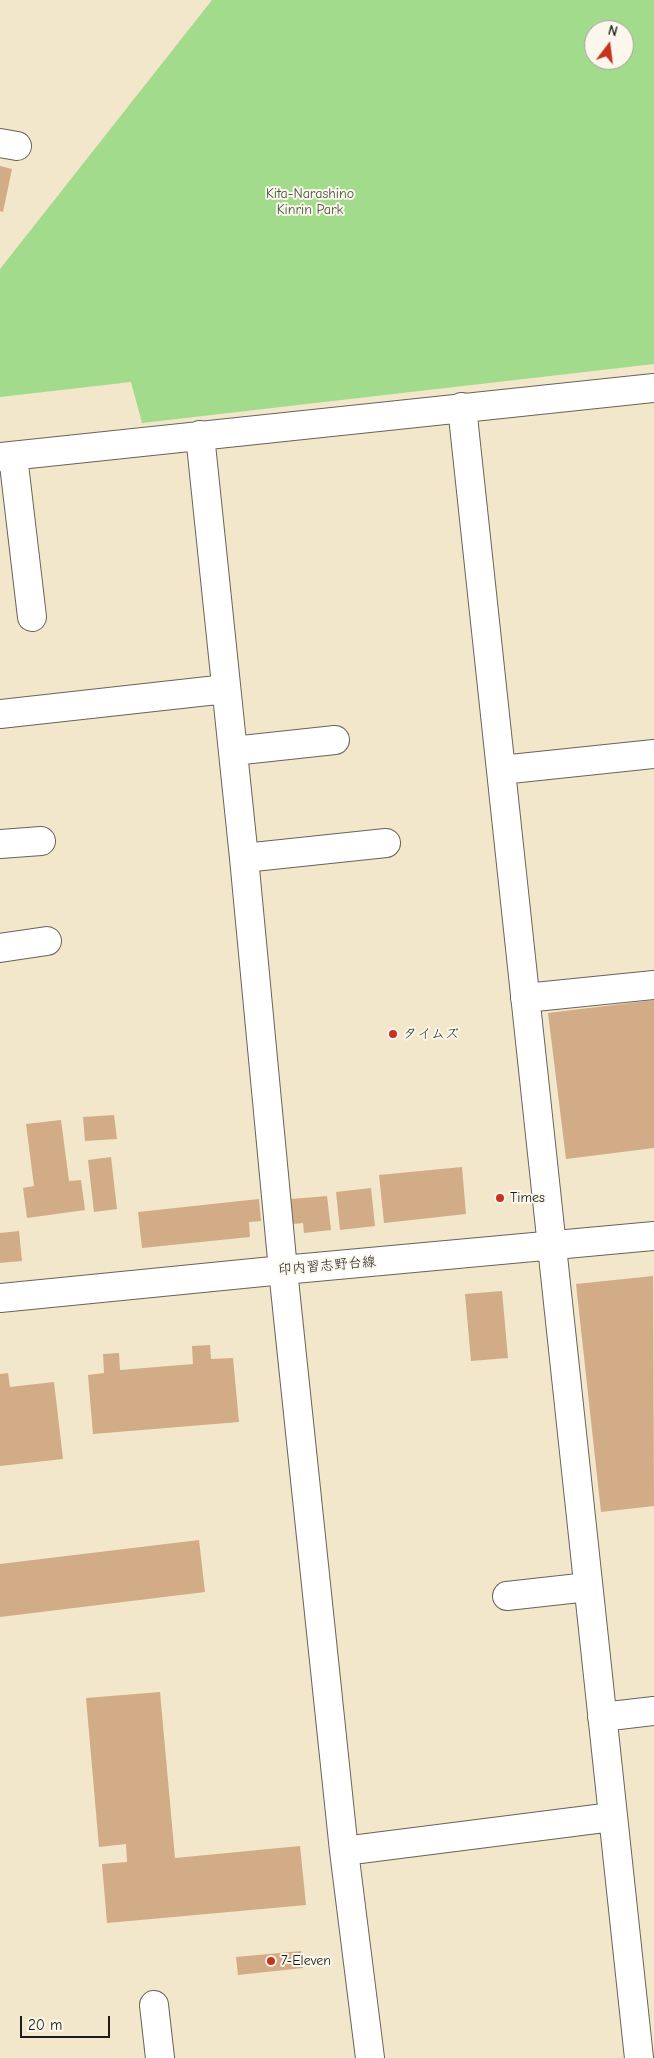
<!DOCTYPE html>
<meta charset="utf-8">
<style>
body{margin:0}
#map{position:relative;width:654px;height:2058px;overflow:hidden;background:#f2e6cb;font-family:"Comic Neue",sans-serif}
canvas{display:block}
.north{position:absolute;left:584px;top:20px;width:50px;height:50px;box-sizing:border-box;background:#fbf7ec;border:1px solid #a29f99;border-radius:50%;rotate:15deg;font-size:14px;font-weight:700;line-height:20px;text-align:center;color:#1c1c1c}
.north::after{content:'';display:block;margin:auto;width:18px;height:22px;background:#c8321e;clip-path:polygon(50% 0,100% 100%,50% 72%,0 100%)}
.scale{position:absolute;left:20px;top:2016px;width:90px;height:22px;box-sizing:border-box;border:2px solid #1c1c1c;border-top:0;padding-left:6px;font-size:15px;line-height:18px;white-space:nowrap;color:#1c1c1c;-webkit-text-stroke:4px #fbf7ec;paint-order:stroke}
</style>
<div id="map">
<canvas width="654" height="2058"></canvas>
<div class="north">N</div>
<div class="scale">20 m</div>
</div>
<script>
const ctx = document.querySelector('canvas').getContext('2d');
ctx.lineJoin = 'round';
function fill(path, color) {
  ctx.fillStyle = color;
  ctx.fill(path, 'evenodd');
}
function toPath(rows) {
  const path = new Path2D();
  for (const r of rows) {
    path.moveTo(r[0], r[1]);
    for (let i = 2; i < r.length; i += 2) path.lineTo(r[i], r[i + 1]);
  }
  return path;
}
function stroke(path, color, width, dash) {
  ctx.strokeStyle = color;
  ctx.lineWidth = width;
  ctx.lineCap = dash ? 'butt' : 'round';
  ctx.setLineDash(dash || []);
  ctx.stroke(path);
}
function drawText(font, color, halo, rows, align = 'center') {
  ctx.font = font + ' "Comic Neue","Klee One",sans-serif';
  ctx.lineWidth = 4;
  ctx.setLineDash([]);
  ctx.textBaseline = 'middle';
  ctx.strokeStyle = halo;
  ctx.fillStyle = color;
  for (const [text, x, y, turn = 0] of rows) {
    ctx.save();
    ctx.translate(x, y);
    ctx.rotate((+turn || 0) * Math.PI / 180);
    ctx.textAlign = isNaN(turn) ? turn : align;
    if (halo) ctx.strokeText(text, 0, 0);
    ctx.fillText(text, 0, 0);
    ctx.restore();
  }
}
const green = toPath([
 [212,0,654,0,654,364,142,423,131,382,0,397,0,269],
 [594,30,624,30,624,60,594,60]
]);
const building = toPath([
 [0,166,12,169,3,212,0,211],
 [654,1000,654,1148,566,1159,548,1013],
 [114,1115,117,1139,85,1141,83,1117],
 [61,1120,69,1181,81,1180,85,1210,27,1218,23,1188,34,1186,26,1124],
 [111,1157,117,1209,94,1212,88,1160],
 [462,1167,466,1214,384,1223,379,1175],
 [371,1188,375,1226,340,1230,336,1192],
 [327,1196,331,1230,304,1233,303,1223,293,1224,291,1199],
 [259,1199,261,1221,249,1222,250,1237,142,1248,138,1212],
 [19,1231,22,1261,0,1263,0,1233],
 [653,1276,654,1506,601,1512,576,1284],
 [502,1291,508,1358,471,1361,465,1294],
 [210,1345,211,1359,233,1358,239,1422,93,1434,88,1375,104,1373,103,1354,119,1353,120,1370,193,1364,192,1346],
 [8,1373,10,1387,54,1382,63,1459,0,1466,0,1374],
 [199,1540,205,1592,0,1617,0,1564],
 [160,1692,175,1858,300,1846,306,1905,107,1923,102,1864,127,1862,126,1844,99,1847,86,1698],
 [301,1951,303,1968,238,1975,236,1957]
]);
const minor = toPath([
 [0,143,17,146],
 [462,407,639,2058],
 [200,435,244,858,283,1270,344,1851,370,2058],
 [13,456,32,617],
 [0,457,654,388],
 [0,714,226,689],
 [233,751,335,740],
 [501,770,654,754],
 [0,844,41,841],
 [244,858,386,843],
 [0,948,47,941],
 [525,998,654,985],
 [0,1298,283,1270,654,1236],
 [507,1596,588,1587],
 [602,1717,654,1711],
 [344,1851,612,1817],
 [154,2005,160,2058]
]);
const markers = [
 [393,1034,5,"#c8321e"],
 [500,1198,5,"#c8321e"],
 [271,1961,5,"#c8321e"]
];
const parkNames = [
 ["Kita-Narashino",310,194],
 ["Kinrin Park",310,210]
];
const poiNames = [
 ["タイムズ",403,1034],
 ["Times",510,1198],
 ["7-Eleven",281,1961]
];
const streetNames = [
 ["印内習志野台線",327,1266,-5]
];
fill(green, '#a3db8d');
fill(building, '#d2ac86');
stroke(minor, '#676359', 30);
stroke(minor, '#fff', 28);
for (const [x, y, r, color] of markers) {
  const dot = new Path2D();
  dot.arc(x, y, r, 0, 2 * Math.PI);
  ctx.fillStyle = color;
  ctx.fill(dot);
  stroke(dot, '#fbf7ec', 2);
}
drawText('14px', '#44553e', '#fbf7ec', parkNames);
drawText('14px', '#1c1c1c', '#fbf7ec', poiNames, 'left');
drawText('14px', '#1c1c1c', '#fbf7ec', streetNames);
</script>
